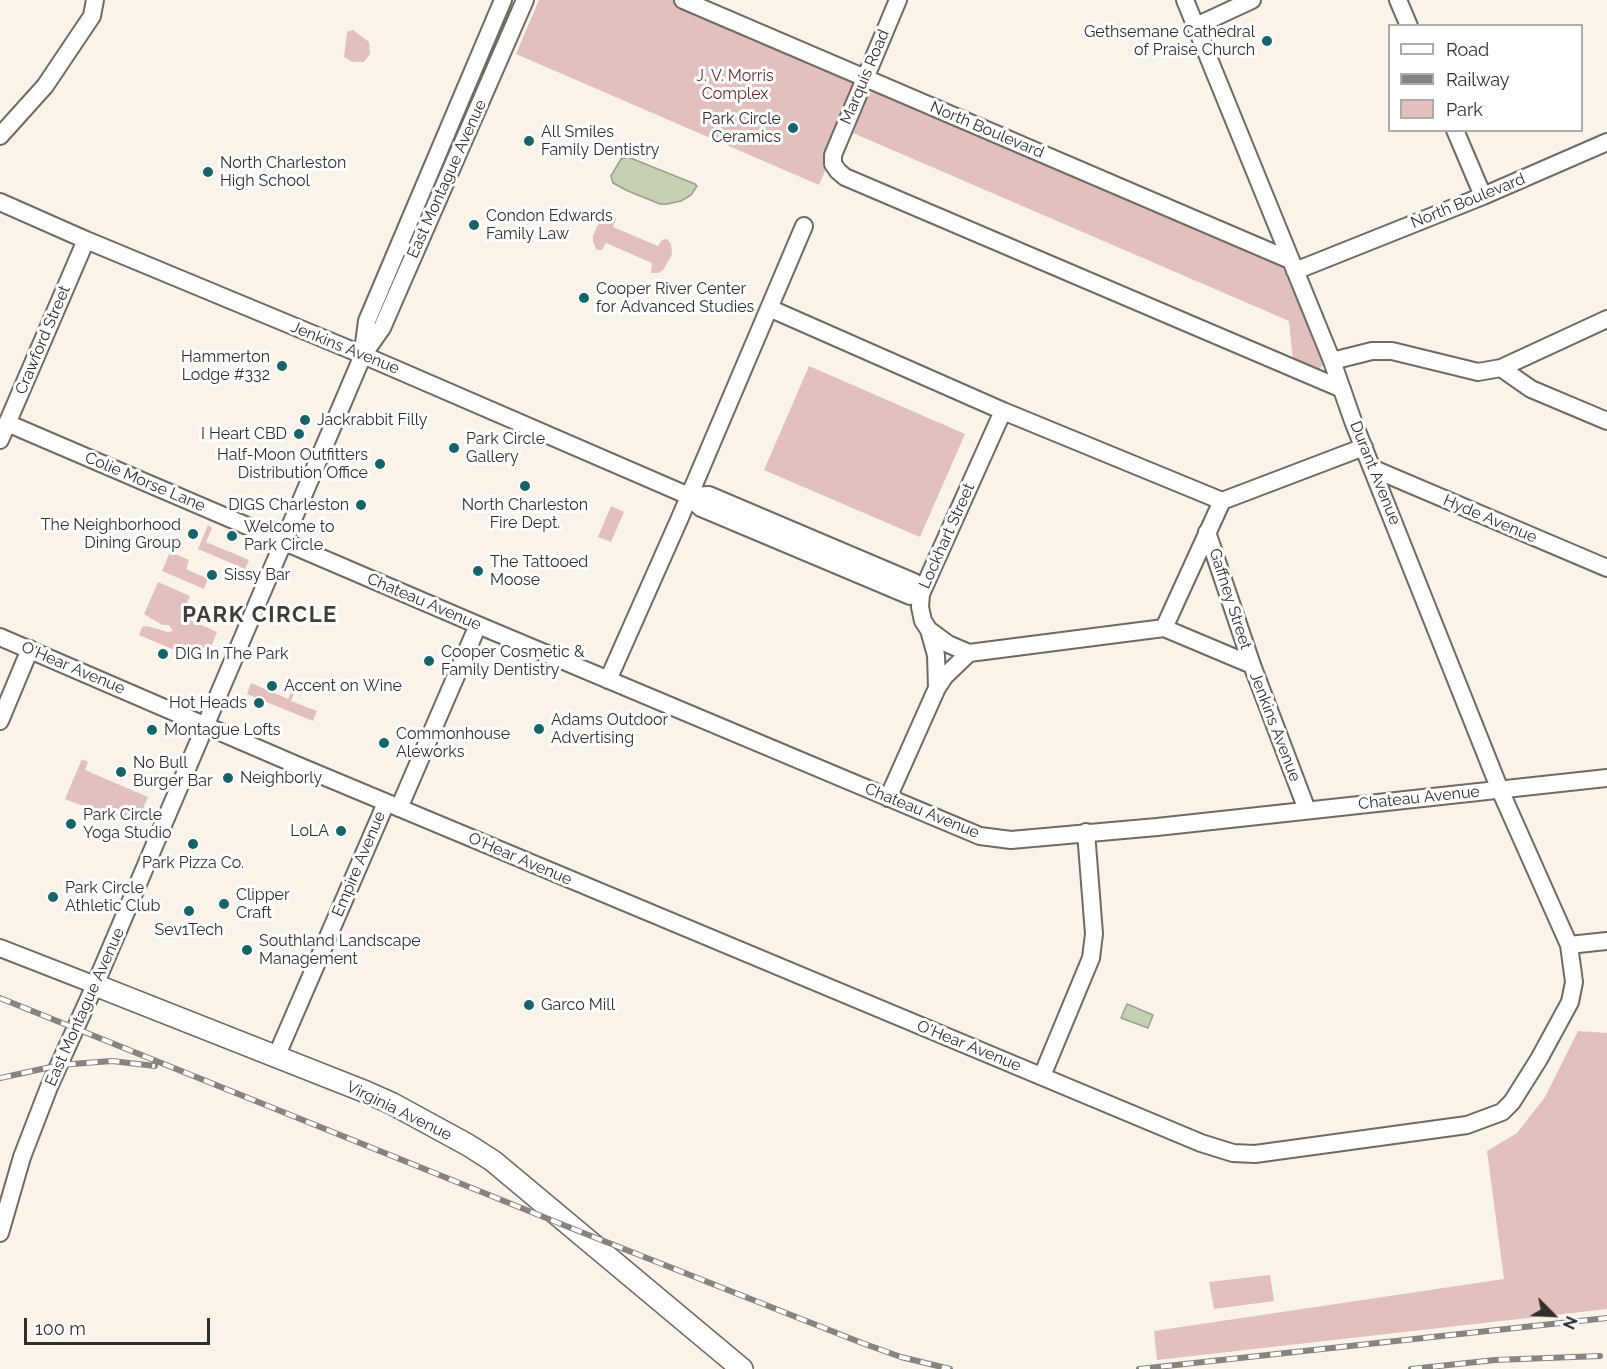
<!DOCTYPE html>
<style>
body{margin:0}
#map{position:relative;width:1607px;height:1369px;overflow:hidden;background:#faf3ea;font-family:Raleway,sans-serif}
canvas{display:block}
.legend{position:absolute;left:1388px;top:24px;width:195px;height:108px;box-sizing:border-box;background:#fff;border:2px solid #adacab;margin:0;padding:8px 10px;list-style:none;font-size:18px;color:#312f2c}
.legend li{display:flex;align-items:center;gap:12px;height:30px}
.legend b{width:30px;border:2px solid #adacab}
.north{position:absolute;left:1523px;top:1285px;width:60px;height:60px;-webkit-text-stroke:4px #fff;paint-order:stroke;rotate:114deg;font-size:16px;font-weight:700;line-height:24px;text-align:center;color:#312f2c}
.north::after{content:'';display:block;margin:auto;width:21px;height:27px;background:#312f2c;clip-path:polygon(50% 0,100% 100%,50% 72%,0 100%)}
.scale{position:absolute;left:24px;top:1318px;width:186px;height:27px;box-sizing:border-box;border:3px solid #312f2c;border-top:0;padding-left:8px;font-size:18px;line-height:21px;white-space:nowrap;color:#312f2c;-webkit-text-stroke:4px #fff;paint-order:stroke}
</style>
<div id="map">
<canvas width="1607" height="1369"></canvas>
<ul class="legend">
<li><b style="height:8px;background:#fff"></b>Road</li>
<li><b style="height:8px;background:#88837e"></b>Railway</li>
<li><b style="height:16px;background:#e1c0bd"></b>Park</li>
</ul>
<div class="north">N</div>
<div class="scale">100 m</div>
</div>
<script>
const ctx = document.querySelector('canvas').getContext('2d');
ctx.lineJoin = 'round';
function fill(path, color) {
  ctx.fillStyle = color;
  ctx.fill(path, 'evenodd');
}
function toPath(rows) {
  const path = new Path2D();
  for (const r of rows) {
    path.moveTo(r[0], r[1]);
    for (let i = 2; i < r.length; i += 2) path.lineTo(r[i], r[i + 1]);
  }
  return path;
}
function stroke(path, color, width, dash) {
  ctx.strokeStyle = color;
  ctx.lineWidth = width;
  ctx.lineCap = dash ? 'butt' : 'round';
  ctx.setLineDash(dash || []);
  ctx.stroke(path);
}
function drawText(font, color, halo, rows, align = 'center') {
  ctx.font = font + ' Raleway,sans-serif';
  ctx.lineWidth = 6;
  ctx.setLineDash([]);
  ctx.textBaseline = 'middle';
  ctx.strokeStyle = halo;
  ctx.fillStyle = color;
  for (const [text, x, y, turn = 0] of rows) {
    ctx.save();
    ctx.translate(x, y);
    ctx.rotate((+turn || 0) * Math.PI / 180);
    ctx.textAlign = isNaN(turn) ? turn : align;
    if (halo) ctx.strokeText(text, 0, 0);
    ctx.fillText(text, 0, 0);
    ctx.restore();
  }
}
const green = toPath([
 [539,0,683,0,865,78,819,185,516,54],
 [353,30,369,42,370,54,364,62,352,62,344,57,347,32],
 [871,92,880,93,1280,264,1287,273,1324,364,1318,371,1293,360,1289,321,853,133,867,96],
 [612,215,616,219,613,227,658,246,662,240,667,239,671,244,672,255,663,270,658,273,651,273,652,263,606,243,602,250,597,250,593,242,593,236,597,226,606,217],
 [809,366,965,434,920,537,764,470],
 [611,506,624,512,611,542,598,537],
 [208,525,212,528,206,542,249,560,245,569,198,549],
 [170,552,189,560,186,569,208,579,204,589,162,571],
 [158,582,190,596,186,606,192,609,188,619,217,632,212,645,201,649,193,649,184,654,139,635,142,627,147,626,168,632,173,631,169,625,162,625,144,614],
 [251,683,288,699,293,688,296,689,291,701,317,711,313,721,247,694],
 [82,759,88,762,85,770,148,797,136,824,109,813,106,815,65,799],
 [1578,1031,1607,1033,1607,1309,1157,1360,1154,1331,1504,1279,1487,1151,1517,1133,1545,1097],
 [1270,1275,1274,1301,1214,1309,1209,1282]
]);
const water = toPath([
 [628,157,695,184,697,186,691,195,681,201,667,204,660,204,628,191,613,183,611,176,621,159,628,157],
 [1127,1004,1153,1015,1148,1028,1121,1018,1127,1004]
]);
const minor = toPath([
 [683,0,1290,260],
 [898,0,833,155,833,164,838,171,845,177,1342,389],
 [1398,0,1409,26],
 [1196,26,1252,0],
 [1455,130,1483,196],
 [0,136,45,86,92,16,95,0],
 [0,202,86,240,363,355,689,496,701,508,910,596,921,594,914,582,709,495,689,496],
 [1295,271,1483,196,1607,142],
 [769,308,1003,411,1222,501,1364,447],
 [363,351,367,321,503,0],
 [1332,361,1372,351,1392,351,1478,372,1501,368,1531,389,1607,421],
 [1501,368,1607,319],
 [7,423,478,625,980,836,1011,840,1157,827,1607,778],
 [0,440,86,240],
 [1374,469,1607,568],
 [1207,532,1252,665,1307,810],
 [1164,628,1222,501],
 [929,630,948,644,969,653,1164,628,1252,665],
 [0,637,299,766,1201,1143,1233,1153,1255,1154,1467,1125,1502,1112,1512,1102,1539,1059,1570,1002,1574,982,1569,945,1500,790,1353,421,1332,361,1185,0],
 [608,680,679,520,804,226],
 [937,688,945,676,969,653],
 [0,721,30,649],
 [888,798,937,688,936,655,929,630,923,621,920,607,921,594,1003,411],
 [399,808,478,625],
 [1569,945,1607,941],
 [0,948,95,985],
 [276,1057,386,803],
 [1042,1076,1091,958,1094,934,1086,832],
 [0,1233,22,1157,49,1087,95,985,363,355,382,328,525,0]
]);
const major = toPath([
 [95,985,366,1092,391,1103,468,1145,493,1161,742,1369]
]);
const rail = toPath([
 [0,998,576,1230,862,1343,901,1357,950,1369],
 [0,1078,60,1065,85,1063,112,1061,155,1066],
 [1139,1369,1607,1318],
 [1411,1369,1495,1360,1600,1356]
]);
const markers = [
 [1267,41,6,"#156468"],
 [793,128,6,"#156468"],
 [529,141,6,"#156468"],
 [208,172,6,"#156468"],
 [474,225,6,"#156468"],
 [584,298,6,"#156468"],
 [282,366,6,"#156468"],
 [305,420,6,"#156468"],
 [299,434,6,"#156468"],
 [454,448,6,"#156468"],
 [380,464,6,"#156468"],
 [525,486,6,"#156468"],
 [361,505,6,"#156468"],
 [193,534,6,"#156468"],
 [232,536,6,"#156468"],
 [478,571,6,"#156468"],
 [212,575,6,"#156468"],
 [163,654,6,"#156468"],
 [429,661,6,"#156468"],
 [272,686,6,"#156468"],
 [259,703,6,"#156468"],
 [539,729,6,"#156468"],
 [152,730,6,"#156468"],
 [384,743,6,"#156468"],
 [121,772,6,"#156468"],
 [228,778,6,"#156468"],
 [71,824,6,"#156468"],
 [341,831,6,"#156468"],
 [193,844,6,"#156468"],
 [53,897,6,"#156468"],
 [224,904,6,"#156468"],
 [189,911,6,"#156468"],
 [247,950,6,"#156468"],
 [529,1005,6,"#156468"]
];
const poiNames = [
 ["Gethsemane Cathedral",1255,32,"right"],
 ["of Praise Church",1255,50,"right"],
 ["Park Circle",781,119,"right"],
 ["Ceramics",781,137,"right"],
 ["All Smiles",541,132],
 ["Family Dentistry",541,150],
 ["North Charleston",220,163],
 ["High School",220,181],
 ["Condon Edwards",486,216],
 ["Family Law",486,234],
 ["Cooper River Center",596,289],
 ["for Advanced Studies",596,307],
 ["Hammerton",270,357,"right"],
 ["Lodge #332",270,375,"right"],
 ["Jackrabbit Filly",317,420],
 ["I Heart CBD",287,434,"right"],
 ["Park Circle",466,439],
 ["Gallery",466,457],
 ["Half-Moon Outfitters",368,455,"right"],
 ["Distribution Office",368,473,"right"],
 ["DIGS Charleston",349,505,"right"],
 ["North Charleston",525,505,"center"],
 ["Fire Dept.",525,523,"center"],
 ["The Neighborhood",181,525,"right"],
 ["Dining Group",181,543,"right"],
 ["Welcome to",244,527],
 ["Park Circle",244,545],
 ["The Tattooed",490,562],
 ["Moose",490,580],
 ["Sissy Bar",224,575],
 ["Cooper Cosmetic &",441,652],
 ["Family Dentistry",441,670],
 ["DIG In The Park",175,654],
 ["Accent on Wine",284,686],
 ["Hot Heads",247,703,"right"],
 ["Adams Outdoor",551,720],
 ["Advertising",551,738],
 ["Montague Lofts",164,730],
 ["Commonhouse",396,734],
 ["Aleworks",396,752],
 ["No Bull",133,763],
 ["Burger Bar",133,781],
 ["Neighborly",240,778],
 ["Park Circle",83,815],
 ["Yoga Studio",83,833],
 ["LoLA",329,831,"right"],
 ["Park Pizza Co.",193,863,"center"],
 ["Park Circle",65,888],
 ["Athletic Club",65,906],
 ["Clipper",236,895],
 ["Craft",236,913],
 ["Sev1Tech",189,930,"center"],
 ["Southland Landscape",259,941],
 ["Management",259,959],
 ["Garco Mill",541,1005]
];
const parkNames = [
 ["J. V. Morris",735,76],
 ["Complex",735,94]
];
const streetNames = [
 ["Marquis Road",865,77,-67],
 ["North Boulevard",987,130,23],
 ["East Montague Avenue",447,179,-66],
 ["North Boulevard",1468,201,-22],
 ["Crawford Street",43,340,-67],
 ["Jenkins Avenue",345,348,22],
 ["Durant Avenue",1375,473,68],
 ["Colie Morse Lane",145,482,23],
 ["Hyde Avenue",1490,519,23],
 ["Lockhart Street",947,536,-66],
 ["Gaffney Street",1230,599,72],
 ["Chateau Avenue",424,602,23],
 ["O'Hear Avenue",73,668,23],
 ["Jenkins Avenue",1275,727,69],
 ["Chateau Avenue",1419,798,-6],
 ["Chateau Avenue",922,811,22],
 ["O'Hear Avenue",520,859,23],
 ["Empire Avenue",359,864,-67],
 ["East Montague Avenue",85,1007,-66],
 ["O'Hear Avenue",969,1046,22],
 ["Virginia Avenue",399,1111,26]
];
const districtNames = [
 ["PARK CIRCLE",260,615]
];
fill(green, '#e1c0bd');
fill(water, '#c5d1b2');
stroke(water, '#99a08a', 1.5);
stroke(minor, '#706a62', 20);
stroke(major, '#706a62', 24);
stroke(minor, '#fff', 16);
stroke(major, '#fff', 21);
stroke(rail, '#88837e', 6);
stroke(rail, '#fff', 4, [11]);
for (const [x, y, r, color] of markers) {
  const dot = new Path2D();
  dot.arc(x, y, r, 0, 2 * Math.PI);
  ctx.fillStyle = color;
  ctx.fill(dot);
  stroke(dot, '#fff', 2);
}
drawText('16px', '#312f2c', '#fff', poiNames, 'left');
drawText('16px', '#622f2d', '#fff', parkNames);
drawText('16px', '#312f2c', '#fff', streetNames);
ctx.letterSpacing = '1.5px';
drawText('bold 22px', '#413c35', '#fff', districtNames);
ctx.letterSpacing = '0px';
</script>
